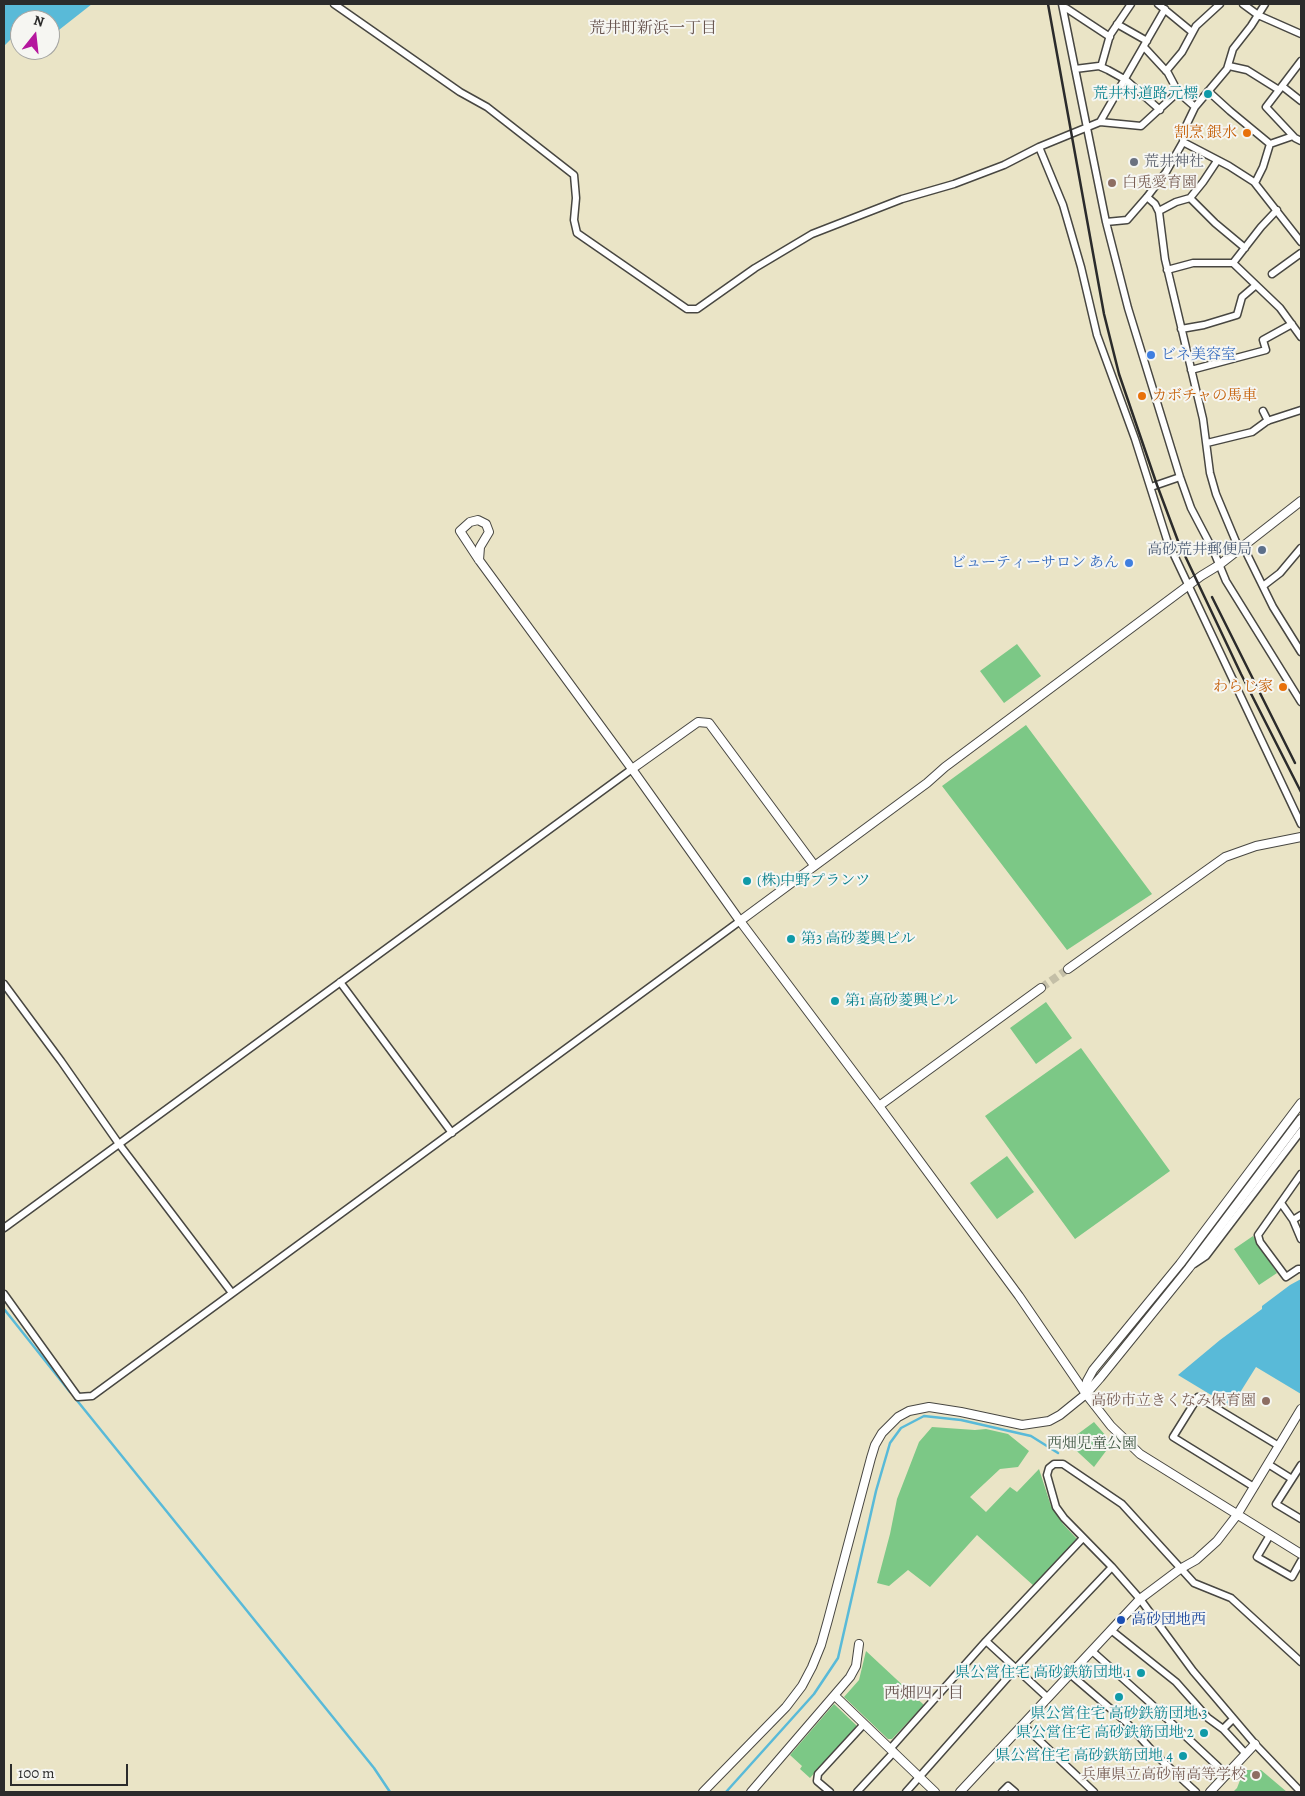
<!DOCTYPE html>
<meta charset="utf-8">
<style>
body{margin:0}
#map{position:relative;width:1305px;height:1796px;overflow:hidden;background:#eae4c6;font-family:Alegreya,serif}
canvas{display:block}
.frame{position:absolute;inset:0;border:5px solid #2b2b2b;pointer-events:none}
.north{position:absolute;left:10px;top:10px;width:50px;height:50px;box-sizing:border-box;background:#f6f6f2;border:1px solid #a5a5a2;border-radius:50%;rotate:16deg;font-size:14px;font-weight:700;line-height:20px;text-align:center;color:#2b2b2b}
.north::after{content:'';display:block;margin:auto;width:18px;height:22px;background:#b5179e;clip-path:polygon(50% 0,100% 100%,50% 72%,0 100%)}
.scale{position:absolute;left:10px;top:1764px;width:118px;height:22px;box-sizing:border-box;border:2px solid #2b2b2b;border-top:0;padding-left:6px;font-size:15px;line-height:18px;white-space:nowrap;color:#2b2b2b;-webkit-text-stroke:4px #f6f6f2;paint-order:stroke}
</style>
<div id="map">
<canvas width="1305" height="1796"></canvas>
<div class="frame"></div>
<div class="north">N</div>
<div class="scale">100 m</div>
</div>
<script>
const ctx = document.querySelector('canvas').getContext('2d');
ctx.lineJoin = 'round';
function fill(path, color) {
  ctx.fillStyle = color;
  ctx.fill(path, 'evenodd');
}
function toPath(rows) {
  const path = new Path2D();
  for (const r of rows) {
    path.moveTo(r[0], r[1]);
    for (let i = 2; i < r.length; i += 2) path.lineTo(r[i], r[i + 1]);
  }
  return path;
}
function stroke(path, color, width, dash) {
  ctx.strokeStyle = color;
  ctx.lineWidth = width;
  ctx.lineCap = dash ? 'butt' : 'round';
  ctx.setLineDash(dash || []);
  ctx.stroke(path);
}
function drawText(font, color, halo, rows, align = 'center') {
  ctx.font = font + ' Alegreya,"Noto Serif JP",serif';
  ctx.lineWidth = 4;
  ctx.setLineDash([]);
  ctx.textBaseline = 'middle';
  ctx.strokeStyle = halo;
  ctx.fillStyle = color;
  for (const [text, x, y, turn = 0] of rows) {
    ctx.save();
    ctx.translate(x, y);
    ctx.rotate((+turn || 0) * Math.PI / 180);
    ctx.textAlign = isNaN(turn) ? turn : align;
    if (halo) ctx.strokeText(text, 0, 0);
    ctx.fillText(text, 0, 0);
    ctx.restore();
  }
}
const green = toPath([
 [1017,644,1041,676,1004,703,980,671],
 [1026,725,1152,894,1067,950,942,786],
 [1046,1002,1072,1038,1036,1064,1010,1028],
 [1081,1048,1170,1171,1075,1239,985,1116],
 [1007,1156,1034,1192,997,1219,970,1183],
 [1253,1236,1277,1273,1259,1285,1234,1249],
 [1094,1422,1112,1443,1094,1467,1067,1442],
 [932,1427,975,1430,986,1429,1008,1434,1029,1451,1018,1467,1000,1469,970,1497,986,1512,1010,1487,1017,1492,1039,1469,1051,1506,1063,1524,1077,1539,1034,1586,977,1535,930,1587,908,1570,889,1586,877,1583,890,1534,897,1499,919,1442],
 [866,1651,924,1705,892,1739,888,1739,844,1697,859,1680],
 [834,1704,856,1725,856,1728,810,1778,800,1769,802,1766,790,1755],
 [1244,1770,1261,1770,1287,1792,1233,1792,1237,1788]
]);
const water = toPath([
 [4,4,92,4,50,37,50,20,20,20,20,40,15,35,4,46],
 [1301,1279,1301,1394,1256,1367,1231,1407,1178,1375,1220,1340,1262,1309,1262,1306,1290,1285]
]);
const stream = toPath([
 [4,1309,70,1392],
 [75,1398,374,1768,390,1792],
 [726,1792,814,1694,838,1658,876,1491,890,1443,901,1428,924,1416,961,1420,1031,1436,1058,1453]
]);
const tertiaryTunnel = toPath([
 [1041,988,1068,969]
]);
const minor = toPath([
 [334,4,460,92,487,107,574,175,576,198,574,220,577,233,687,309,697,309,755,268,812,234,902,199,954,184,1004,165,1039,147,1100,122,1141,126,1178,92,1195,107],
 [1062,4,1106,222,1128,308,1180,477,1191,508,1214,552,1226,581,1301,702],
 [1158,4,1192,32],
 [1243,4,1258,15,1301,34],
 [1063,8,1066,8,1110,37],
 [1117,24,1147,41],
 [1144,47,1168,73,1178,92],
 [1229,66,1247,70,1279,90,1282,86,1301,101],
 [1101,67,1110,35,1131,4],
 [1075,69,1099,66,1108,70,1126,80,1160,110],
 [1166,71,1182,52,1196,26,1220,4],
 [1282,86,1301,61],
 [1279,90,1266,107,1295,138,1301,141],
 [1208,91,1230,111,1270,144,1263,167,1255,183],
 [1100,122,1165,9],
 [1183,142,1229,166,1254,182,1301,242],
 [1270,144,1293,136],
 [1039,147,1063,205,1081,267,1097,335,1135,439,1167,540,1301,824],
 [1147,197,1155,204,1159,212,1165,259,1203,419,1210,473,1216,494,1239,549],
 [1190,198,1215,223,1245,248],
 [1159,211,1176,202,1190,198,1203,182,1217,161],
 [1106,222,1127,220,1147,197,1166,172,1183,142,1184,130,1195,107,1227,69,1233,49,1251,26,1265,4],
 [1233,263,1261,227,1277,210],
 [1167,270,1193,263,1233,263,1280,308,1301,337],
 [1272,274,1301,253],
 [1181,329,1204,325,1237,315,1242,297,1256,285],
 [1191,370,1266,350,1263,340,1292,324],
 [1263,411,1268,421],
 [1207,443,1252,432,1267,421,1301,410],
 [1151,487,1180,477],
 [1243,546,1273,607,1301,652],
 [1263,586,1280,573,1301,548],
 [340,982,452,1133],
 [4,984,61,1061,119,1144,232,1293],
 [1301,1174,1258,1235,1260,1242,1286,1277,1298,1269,1301,1269],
 [1281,1203,1293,1220,1301,1239],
 [1293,1220,1301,1215],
 [4,1228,632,769],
 [1194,1264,1206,1256,1301,1131],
 [4,1294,78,1397,92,1396,740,921],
 [1268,1464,1292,1479],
 [1301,1465,1276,1504,1301,1519],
 [1254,1487,1173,1437,1198,1397,1279,1446],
 [1270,1535,1257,1557,1292,1577,1301,1561],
 [1111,1630,1176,1682,1208,1718,1223,1729,1246,1754],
 [986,1641,1048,1698],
 [1092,1651,1148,1701,1227,1775],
 [1301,1662,1231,1598,1194,1583,1122,1504,1063,1464,1054,1464,1049,1468,1047,1475,1056,1507,1064,1518,1112,1567,1140,1599,1193,1671,1255,1744,1301,1792],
 [1070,1674,1126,1722,1158,1757,1196,1792],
 [1023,1725,1094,1792],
 [1223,1729,1233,1719],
 [890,1749,986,1641,1083,1538],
 [830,1792,817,1781,818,1774,864,1724],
 [857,1792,894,1752],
 [906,1792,1016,1668,1112,1567],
 [1002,1792,1008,1786,1015,1792]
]);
const tertiary = toPath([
 [479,560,480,547,489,532,486,524,478,520,470,522,460,531,479,560,632,769,740,921,879,1106,1019,1296,1086,1394,1111,1426,1140,1454,1301,1554],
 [632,769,698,722,709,723,814,865],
 [740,921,927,783,945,767,1201,576,1219,565,1301,501],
 [1068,969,1225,857,1256,846,1301,837],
 [879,1106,1041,988],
 [1086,1393,1087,1381,1093,1370,1180,1264,1301,1103],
 [835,1696,935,1792],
 [703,1792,786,1707,802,1686,812,1667,821,1645,828,1620,871,1458,875,1445,882,1433,898,1417,909,1411,929,1407,961,1412,1022,1425,1049,1421,1060,1415,1086,1394,1100,1378,1189,1268,1301,1119],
 [751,1792,850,1677,856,1666,859,1644],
 [960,1792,1140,1599,1180,1569,1196,1560,1217,1541,1237,1515,1301,1409],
 [1210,1792,1255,1744]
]);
const rail = toPath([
 [1048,4,1104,314,1119,374,1157,485,1178,541,1241,674,1301,792],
 [1212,597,1295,763]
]);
const markers = [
 [1208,94,5,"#0f9aa8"],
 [1247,133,5,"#e8710a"],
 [1134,162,5,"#6b7280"],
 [1112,183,5,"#8d6e63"],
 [1151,355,5,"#3f7fe0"],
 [1142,396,5,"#e8710a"],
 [1262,550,5,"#5c6f8a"],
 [1129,563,5,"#3f7fe0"],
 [1283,687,5,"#e8710a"],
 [747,881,5,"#0f9aa8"],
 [791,939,5,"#0f9aa8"],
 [835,1001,5,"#0f9aa8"],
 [1266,1401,5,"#8d6e63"],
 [1121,1620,5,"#1a4fb4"],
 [1141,1673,5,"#0f9aa8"],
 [1119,1697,5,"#0f9aa8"],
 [1204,1733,5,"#0f9aa8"],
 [1183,1756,5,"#0f9aa8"],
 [1256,1775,5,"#8d6e63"]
];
const cultureNames = [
 ["荒井村道路元標",1198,94],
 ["(株)中野プランツ",757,881,"left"],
 ["第3 高砂菱興ビル",801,939,"left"],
 ["第1 高砂菱興ビル",845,1001,"left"],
 ["県公営住宅 高砂鉄筋団地 1",1131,1673],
 ["県公営住宅 高砂鉄筋団地 3",1119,1714,"center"],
 ["県公営住宅 高砂鉄筋団地 2",1194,1733],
 ["県公営住宅 高砂鉄筋団地 4",1173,1756]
];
const foodNames = [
 ["割烹 銀水",1237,133],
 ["カボチャの馬車",1152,396,"left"],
 ["わらじ家",1273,687]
];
const worshipNames = [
 ["荒井神社",1144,162]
];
const educationNames = [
 ["白兎愛育園",1122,183,"left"],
 ["高砂市立きくなみ保育園",1256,1401],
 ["兵庫県立高砂南高等学校",1246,1775]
];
const shopNames = [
 ["ビネ美容室",1161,355],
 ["ビューティーサロン あん",1119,563,"right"]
];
const serviceNames = [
 ["高砂荒井郵便局",1252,550]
];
const parkNames = [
 ["西畑児童公園",1092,1444]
];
const transitNames = [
 ["高砂団地西",1131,1620]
];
const neighbourhoodNames = [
 ["荒井町新浜一丁目",653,29],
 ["西畑四丁目",924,1694]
];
fill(green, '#7cc886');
fill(water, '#59bad8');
stroke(stream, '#59bad8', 2.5);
stroke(tertiaryTunnel, '#c4bfa7', 8, [8, 4]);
stroke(minor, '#484742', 9);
stroke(tertiary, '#484742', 10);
stroke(minor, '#fff', 6);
stroke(tertiary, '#fff', 8);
stroke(rail, '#2b2b2b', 2.5);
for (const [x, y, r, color] of markers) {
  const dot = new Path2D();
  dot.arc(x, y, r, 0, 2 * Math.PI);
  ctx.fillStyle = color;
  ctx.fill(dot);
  stroke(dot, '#f6f6f2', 2);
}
drawText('15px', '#0d838f', '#f6f6f2', cultureNames, 'right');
drawText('15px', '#c56008', '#f6f6f2', foodNames, 'right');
drawText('15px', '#5b616d', '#f6f6f2', worshipNames, 'left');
drawText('15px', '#785e54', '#f6f6f2', educationNames, 'right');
drawText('15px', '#366cbe', '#f6f6f2', shopNames, 'left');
drawText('15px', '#4e5e75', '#f6f6f2', serviceNames, 'right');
drawText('15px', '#435a46', '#f6f6f2', parkNames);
drawText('15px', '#164399', '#f6f6f2', transitNames, 'left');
drawText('16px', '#67544f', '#f6f6f2', neighbourhoodNames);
</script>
